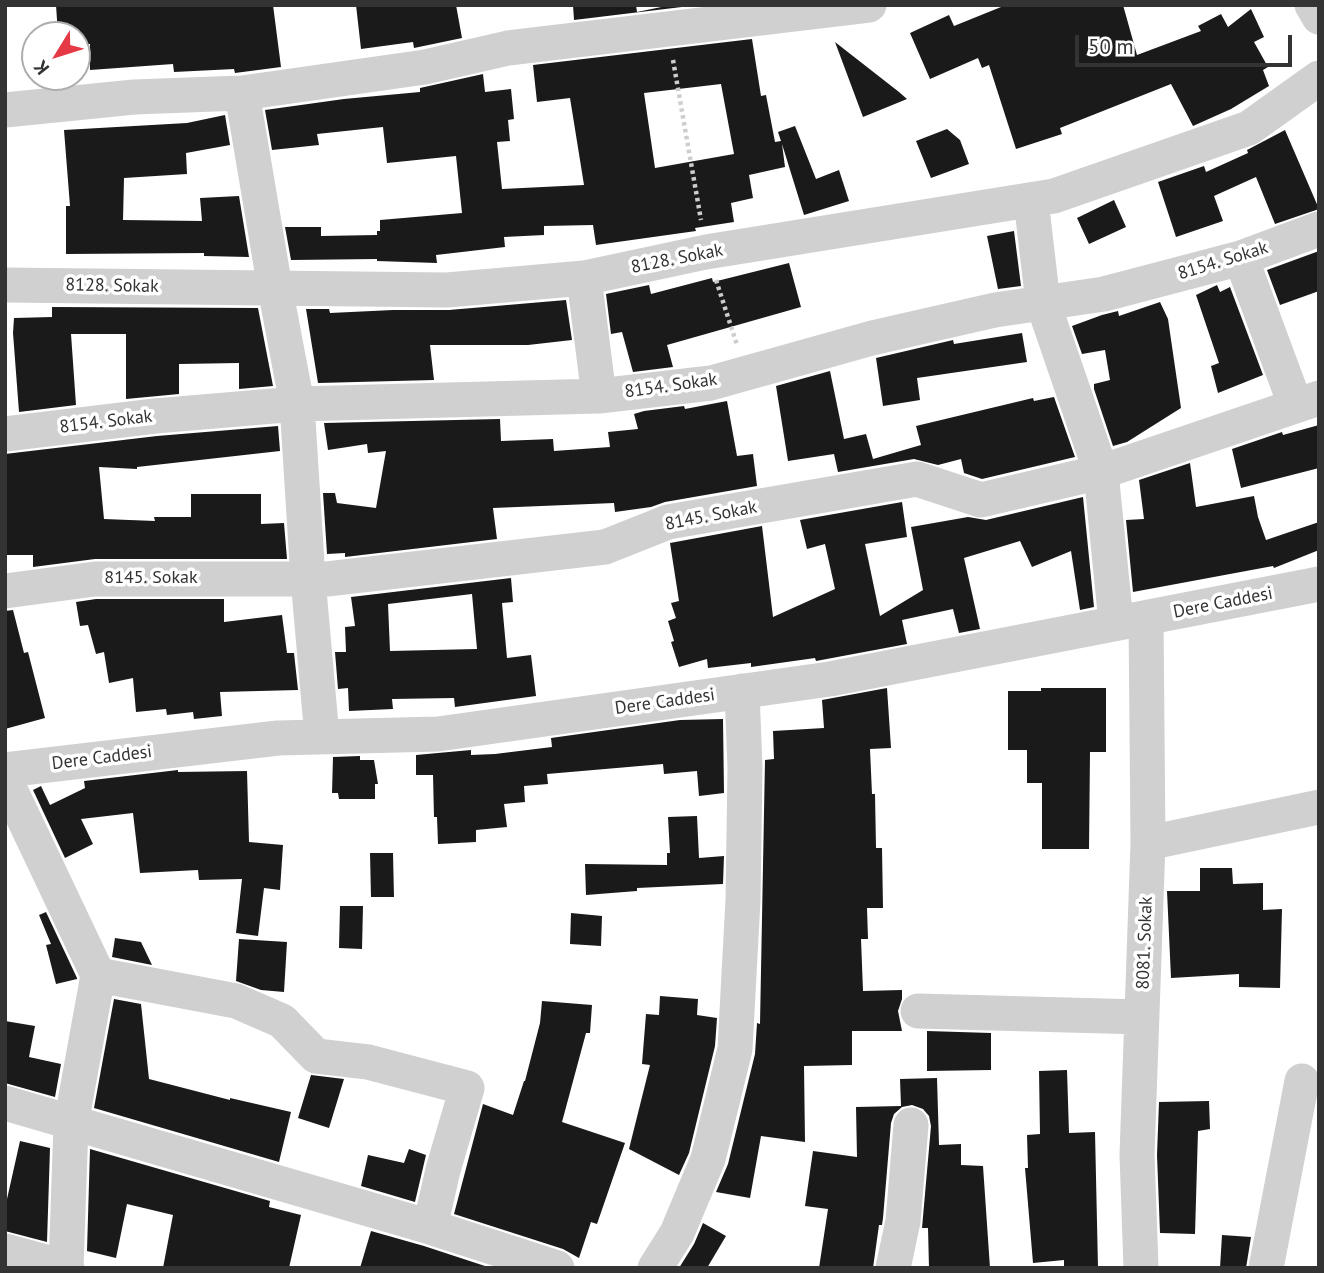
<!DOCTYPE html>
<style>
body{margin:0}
#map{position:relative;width:1324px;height:1273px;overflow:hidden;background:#fff;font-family:"PT Sans",sans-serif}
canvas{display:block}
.frame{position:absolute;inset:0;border:7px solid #333;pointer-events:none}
.north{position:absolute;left:21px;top:21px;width:70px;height:70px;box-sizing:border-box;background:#fff;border:2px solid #adadad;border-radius:50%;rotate:232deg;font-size:19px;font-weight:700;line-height:28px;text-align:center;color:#333}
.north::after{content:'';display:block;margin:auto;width:24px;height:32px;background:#e63946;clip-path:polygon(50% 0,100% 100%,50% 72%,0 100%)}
.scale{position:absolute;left:1075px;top:35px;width:217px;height:32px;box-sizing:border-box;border:4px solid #333;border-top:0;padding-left:9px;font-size:21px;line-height:24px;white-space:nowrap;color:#333;-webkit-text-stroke:5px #fff;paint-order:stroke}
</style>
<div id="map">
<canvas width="1324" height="1273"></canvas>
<div class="frame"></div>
<div class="north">K</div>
<div class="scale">50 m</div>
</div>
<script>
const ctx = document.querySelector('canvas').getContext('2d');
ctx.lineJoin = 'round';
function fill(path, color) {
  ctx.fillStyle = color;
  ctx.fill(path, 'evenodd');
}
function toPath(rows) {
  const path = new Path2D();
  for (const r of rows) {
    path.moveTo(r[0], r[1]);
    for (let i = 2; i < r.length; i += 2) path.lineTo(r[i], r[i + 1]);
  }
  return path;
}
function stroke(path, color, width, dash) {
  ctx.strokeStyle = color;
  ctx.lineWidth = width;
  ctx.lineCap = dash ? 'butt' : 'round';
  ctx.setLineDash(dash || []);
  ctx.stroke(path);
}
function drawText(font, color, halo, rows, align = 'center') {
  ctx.font = font + ' "PT Sans",sans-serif';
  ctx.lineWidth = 7;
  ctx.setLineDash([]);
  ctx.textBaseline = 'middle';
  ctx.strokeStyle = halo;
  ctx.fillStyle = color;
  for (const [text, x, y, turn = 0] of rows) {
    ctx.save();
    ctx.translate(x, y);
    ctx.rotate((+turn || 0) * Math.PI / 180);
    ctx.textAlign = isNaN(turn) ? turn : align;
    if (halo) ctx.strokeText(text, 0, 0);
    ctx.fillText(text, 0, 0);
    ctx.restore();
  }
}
const building = toPath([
 [56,5,273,5,281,67,235,73,234,69,174,72,173,64,90,70,90,44,77,45,77,35,58,35],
 [356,5,456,5,462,38,414,48,413,42,361,49],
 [573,5,636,5,637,12,671,5,690,6,574,20],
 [1006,5,1123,5,1137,55,1201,31,1198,26,1221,14,1228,27,1251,9,1264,37,1254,42,1268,67,1263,70,1269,86,1231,109,1193,126,1171,84,1060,128,1062,134,1016,149,989,65,982,68,978,58,930,79,910,33,949,15,954,26],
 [752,39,761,96,766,95,775,142,781,141,778,132,795,126,816,179,839,170,849,201,804,215,782,144,785,167,749,175,753,198,731,203,734,222,695,228,696,231,596,245,593,225,544,226,544,235,504,237,505,247,436,255,437,263,377,261,377,259,291,260,285,227,321,227,321,236,377,235,377,231,380,231,380,220,462,213,456,156,387,163,383,127,317,134,319,145,272,150,265,110,344,99,420,92,420,88,483,74,485,92,511,89,514,119,508,120,510,141,497,142,502,189,584,185,570,98,537,102,533,65],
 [721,84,734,154,655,168,644,93],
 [835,42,899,92,907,99,863,117],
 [225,115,230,145,186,153,187,174,124,178,123,220,202,221,200,198,239,196,249,257,204,256,204,253,66,254,66,206,70,206,64,130,187,123],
 [947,129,960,140,969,164,931,178,916,141],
 [1285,130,1319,209,1275,224,1256,177,1214,196,1223,221,1176,237,1158,182,1204,166,1206,172,1248,153,1247,150],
 [1114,200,1126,227,1089,244,1077,218],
 [1014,231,1021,286,998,289,987,236],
 [1319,251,1319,291,1280,305,1267,270],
 [789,263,801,307,667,345,673,367,633,372,622,332,611,334,606,294,649,285,651,294,712,278,713,282],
 [1217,285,1220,292,1230,287,1263,375,1218,393,1211,366,1219,363,1196,295],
 [566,300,572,340,528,345,430,345,434,380,318,383,306,309,329,309,330,313,393,310,449,310],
 [1160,302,1168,319,1181,408,1127,442,1113,446,1094,389,1094,384,1110,380,1105,350,1082,354,1072,326,1102,315,1118,311,1119,316],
 [52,307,258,308,273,386,239,389,239,363,179,364,179,394,126,399,126,334,71,334,76,405,19,412,13,333,14,318,52,317],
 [1022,333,1027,362,917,378,920,400,883,406,876,358,953,340,954,344],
 [830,371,844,439,866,434,873,459,921,445,916,426,1033,398,1034,401,1054,397,1075,457,982,479,964,473,961,459,938,465,914,459,838,472,834,454,788,461,776,386],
 [727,401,737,456,753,454,757,486,665,502,651,507,615,512,614,503,493,508,497,539,345,557,345,553,327,554,323,493,335,493,337,503,376,508,386,451,368,453,367,444,328,450,324,423,500,419,501,441,553,439,554,451,610,447,608,432,638,429,634,414,644,411,684,406,685,409],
 [1319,425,1319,468,1241,488,1232,449,1282,432,1283,435],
 [278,426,280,451,137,467,137,469,99,467,104,519,155,521,154,517,191,517,191,494,261,494,261,524,284,523,287,559,95,559,33,567,33,555,5,555,5,454,157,436],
 [1190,463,1196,507,1254,496,1258,517,1266,540,1319,522,1319,550,1274,568,1273,566,1133,592,1126,520,1144,519,1139,480],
 [1083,497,1094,607,1080,610,1071,551,1032,567,1020,541,964,558,980,629,959,633,953,609,902,620,907,644,816,661,815,658,751,667,751,663,708,668,707,659,679,667,671,642,674,641,668,621,676,618,671,603,679,601,670,543,762,526,773,617,835,589,825,544,807,549,800,520,902,502,907,537,865,544,880,616,923,590,911,527,968,517,986,520],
 [511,578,513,602,502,603,507,658,531,655,536,696,455,707,454,698,392,699,393,709,349,711,348,688,338,689,335,652,346,652,345,627,355,626,351,597],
 [472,594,477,649,390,651,388,604],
 [96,599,224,599,224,622,282,615,287,653,294,653,298,690,220,692,222,716,194,719,193,712,167,715,166,709,136,712,133,678,109,683,104,652,96,654,88,625,80,626,76,602],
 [13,610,24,653,28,652,45,718,5,729,5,611],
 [887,688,891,748,870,749,872,794,875,794,876,848,882,848,883,908,867,908,868,939,861,939,863,991,902,990,902,999,898,1011,902,1031,852,1031,852,1065,804,1066,805,1142,761,1136,750,1198,716,1192,728,1164,755,1054,757,1023,760,1024,765,760,774,759,773,731,824,728,822,700],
 [1041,688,1106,688,1106,752,1090,752,1089,849,1042,849,1042,783,1027,783,1027,750,1008,750,1008,691,1041,691],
 [723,719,724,793,699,796,697,771,664,774,663,764,547,774,548,784,524,786,525,802,504,804,507,827,476,830,476,842,438,844,437,817,434,817,433,775,416,775,416,755,471,750,471,755,495,754,552,747,551,738,680,720],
 [360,756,360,760,374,760,378,784,375,784,375,799,339,799,338,793,332,793,333,757],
 [178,770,178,772,247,771,249,842,283,845,280,890,264,888,258,936,236,933,242,879,199,880,198,870,140,873,133,813,81,819,93,844,65,858,33,790,41,786,50,805,85,788,84,781],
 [697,816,699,858,724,856,723,884,637,888,637,891,586,895,585,864,667,865,667,853,670,853,668,817],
 [370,853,393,853,394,897,371,897],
 [1200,868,1232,868,1233,884,1263,883,1263,910,1282,909,1280,988,1239,987,1239,974,1171,978,1167,891,1200,891],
 [340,906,363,906,362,949,339,948],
 [46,912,77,978,77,979,56,984,46,945,51,944,39,915],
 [571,913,602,916,601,946,570,944],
 [115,938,141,942,152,965,112,957],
 [239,939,287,942,284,992,261,990,236,981],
 [660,996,698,999,697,1015,717,1018,715,1046,689,1153,679,1175,629,1149,650,1065,642,1064,646,1014,659,1015],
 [114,999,141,1004,149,1079,230,1100,230,1098,291,1112,279,1162,94,1108],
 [542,1001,592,1005,590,1033,586,1033,562,1122,625,1143,597,1224,591,1222,579,1258,563,1249,454,1214,483,1104,513,1115,524,1081,525,1081,540,1023],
 [5,1021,35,1026,29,1057,61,1064,55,1097,5,1083],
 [927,1031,991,1033,991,1070,927,1071],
 [1067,1070,1069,1133,1095,1132,1098,1268,1064,1268,1064,1260,1033,1263,1025,1168,1028,1168,1027,1135,1040,1134,1039,1071],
 [311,1075,344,1079,329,1128,298,1118],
 [937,1078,939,1145,961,1144,961,1165,983,1166,990,1268,929,1268,928,1228,922,1228,931,1126,929,1116,923,1109,912,1105,902,1107,894,1114,891,1123,883,1218,882,1225,879,1225,873,1268,819,1268,828,1209,805,1206,813,1151,857,1157,856,1107,901,1106,900,1079],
 [1209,1101,1210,1129,1198,1131,1195,1234,1160,1233,1157,1155,1159,1102],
 [20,1141,50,1148,47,1242,5,1231,5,1208],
 [90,1149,270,1201,269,1207,301,1215,289,1268,163,1268,173,1215,127,1204,116,1258,87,1251],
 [409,1149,426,1155,415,1202,361,1186,368,1155,404,1163],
 [703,1223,726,1236,707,1268,679,1268,694,1244],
 [371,1231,424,1246,491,1268,360,1268],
 [1222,1235,1251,1237,1246,1268,1220,1268]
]);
const path = toPath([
 [673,60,701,220],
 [716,280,737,345]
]);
const minor = toPath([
 [1312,5,1319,17],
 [242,93,275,288,297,404,308,579,322,737],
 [5,110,134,97,242,93,425,67,508,48,869,5],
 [1031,200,1043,303,1101,472,1116,623],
 [1241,258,1295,404],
 [584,278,599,396],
 [5,285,447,290,584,278,706,252,1054,196,1249,128,1319,78],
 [5,434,155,416,297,404,599,396,711,383,872,338,995,310,1104,294,1241,258,1319,229],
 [5,591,95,579,327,579,605,547,668,522,917,479,981,500,1101,472,1319,398],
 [5,770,278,738,438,734,830,679,1319,584],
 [5,779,98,975,71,1124,66,1268],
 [1148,843,1319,807],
 [98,975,236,1001,282,1021,316,1056,368,1062,467,1088,443,1170,430,1227],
 [918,1011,1142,1017],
 [5,1103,430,1227,557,1268],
 [5,1251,67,1268],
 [655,1268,677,1233,708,1159,735,1049,743,900,745,768,742,691],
 [893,1268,903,1221,911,1125],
 [1141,1268,1137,1155,1148,843,1146,618],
 [1266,1268,1302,1081]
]);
const streetNames = [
 ["8128. Sokak",677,259,-11],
 ["8154. Sokak",1223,261,-17],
 ["8128. Sokak",112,286,1],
 ["8154. Sokak",671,386,-8],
 ["8154. Sokak",106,422,-7],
 ["8145. Sokak",711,516,-11],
 ["8145. Sokak",151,578],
 ["Dere Caddesi",1223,603,-11],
 ["Dere Caddesi",665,702,-8],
 ["Dere Caddesi",102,758,-7],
 ["8081. Sokak",1145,943,-88]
];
fill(building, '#1a1a1a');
stroke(path, '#cdcdcd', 4.5, [3.5, 3.5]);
stroke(minor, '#d0d0d0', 35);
drawText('18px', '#333', '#fff', streetNames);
</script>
